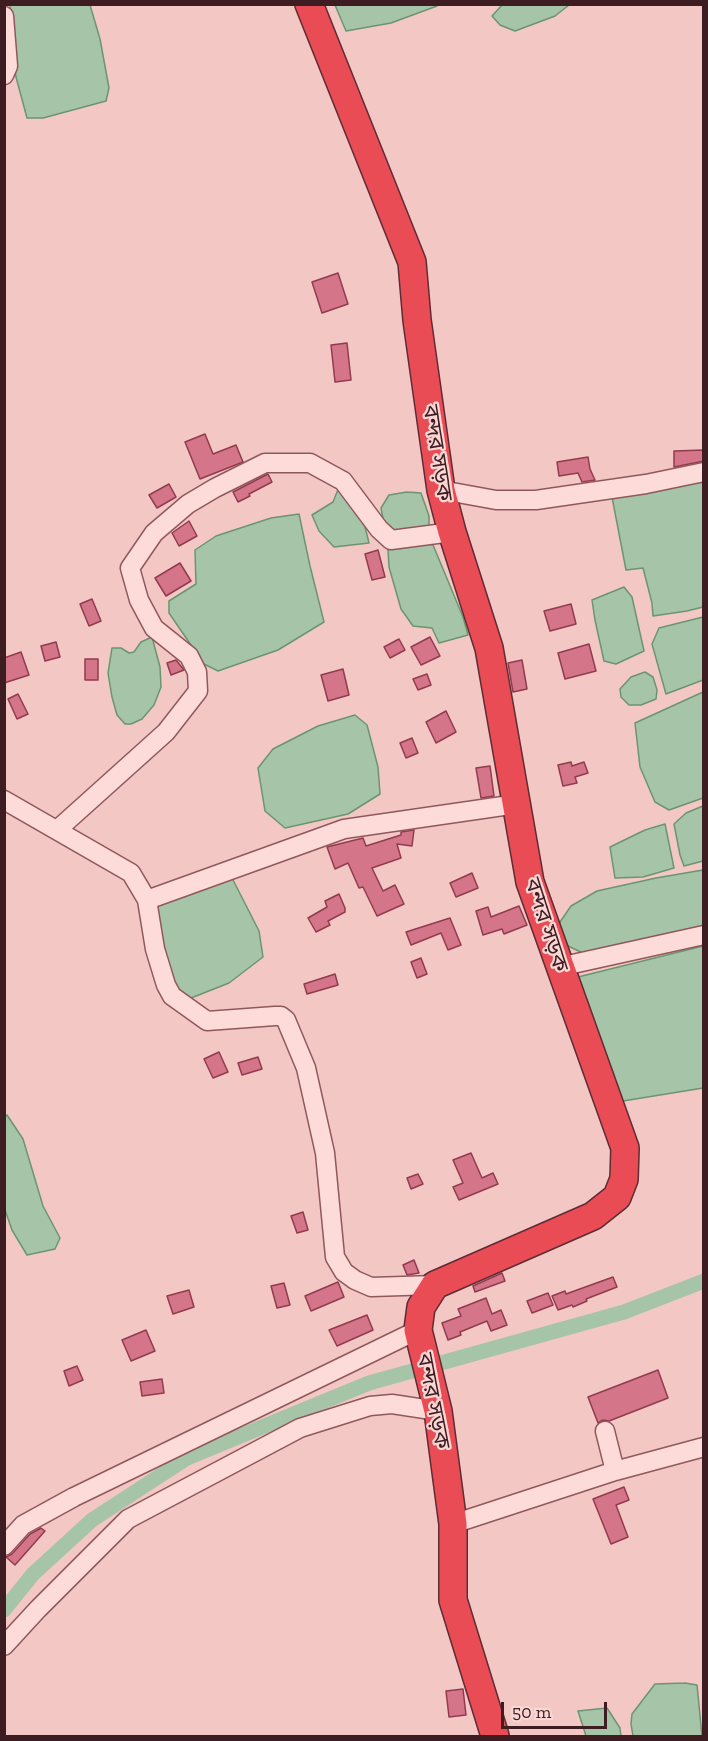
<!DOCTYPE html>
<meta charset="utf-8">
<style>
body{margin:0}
#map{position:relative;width:708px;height:1741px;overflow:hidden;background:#f3c7c3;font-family:"Zilla Slab",serif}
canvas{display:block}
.frame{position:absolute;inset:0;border:6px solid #3e1d22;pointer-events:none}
.scale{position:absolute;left:501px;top:1702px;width:106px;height:27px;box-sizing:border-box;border:3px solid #3e1d22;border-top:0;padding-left:8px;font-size:18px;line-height:21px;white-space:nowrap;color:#3e1d22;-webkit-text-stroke:4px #f9d7d4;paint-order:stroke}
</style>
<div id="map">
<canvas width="708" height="1741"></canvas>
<div class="frame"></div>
<div class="scale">50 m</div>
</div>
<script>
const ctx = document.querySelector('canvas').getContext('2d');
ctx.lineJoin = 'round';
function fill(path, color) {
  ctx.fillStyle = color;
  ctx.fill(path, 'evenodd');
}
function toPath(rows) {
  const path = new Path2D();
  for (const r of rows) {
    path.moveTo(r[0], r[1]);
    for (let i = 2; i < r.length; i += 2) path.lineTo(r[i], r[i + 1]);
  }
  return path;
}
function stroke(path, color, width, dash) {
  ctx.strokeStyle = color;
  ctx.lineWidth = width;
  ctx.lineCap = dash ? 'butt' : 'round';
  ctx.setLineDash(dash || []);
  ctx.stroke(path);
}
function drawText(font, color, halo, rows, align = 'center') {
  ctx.font = font + ' "Zilla Slab","Noto Sans Bengali",serif';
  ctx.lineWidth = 4.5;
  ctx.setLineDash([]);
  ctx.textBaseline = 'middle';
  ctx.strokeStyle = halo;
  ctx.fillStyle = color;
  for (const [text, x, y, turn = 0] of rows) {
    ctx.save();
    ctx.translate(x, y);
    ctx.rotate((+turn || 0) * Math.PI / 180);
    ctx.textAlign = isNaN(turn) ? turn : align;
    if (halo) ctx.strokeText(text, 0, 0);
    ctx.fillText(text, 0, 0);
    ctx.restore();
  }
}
const water = toPath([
 [503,4,569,4,569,5,555,16,515,31,500,25,492,16,503,4],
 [10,5,90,5,100,39,109,88,106,101,43,118,27,118,16,77,11,37,10,5],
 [437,5,437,6,391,23,346,31,335,5,437,5],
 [703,480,703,607,687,611,653,616,652,603,643,568,626,570,612,497,703,480],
 [339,487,352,499,365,527,369,543,334,547,319,531,312,515,333,502,339,487],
 [407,492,421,493,429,516,429,527,394,532,384,524,381,508,389,495,407,492],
 [299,514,310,566,324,622,278,650,218,671,204,664,169,613,169,601,196,584,195,550,216,536,271,518,299,514],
 [413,541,433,545,463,617,468,635,439,643,432,628,413,626,401,609,389,567,388,550,413,541],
 [624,587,632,597,644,651,616,664,604,661,595,620,592,600,624,587],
 [703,617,703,680,666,694,652,644,659,628,703,617],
 [152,637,160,667,161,687,154,705,142,719,131,724,125,724,117,715,112,697,108,673,112,648,121,648,129,653,134,652,141,642,152,637],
 [645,672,653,677,657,690,656,699,641,705,629,705,621,697,620,689,631,677,645,672],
 [703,692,703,798,669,810,655,802,640,767,635,723,703,692],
 [355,715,367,725,378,767,380,794,348,814,285,828,265,811,258,768,273,749,318,726,355,715],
 [703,806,703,861,684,866,680,855,674,824,686,813,703,806],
 [665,824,674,868,643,877,615,878,610,847,645,830,665,824],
 [703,870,703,927,587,955,566,945,559,931,560,922,571,906,597,891,656,878,703,870],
 [230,874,259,931,263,957,229,983,186,1000,173,991,155,905,230,874],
 [703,946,703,1088,623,1101,574,978,703,946],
 [7,1115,23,1139,43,1206,60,1238,55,1249,27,1255,12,1230,5,1210,4,1118,7,1115],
 [685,1683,697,1685,702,1736,633,1736,631,1724,632,1714,655,1684,685,1683],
 [607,1708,620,1728,621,1736,586,1736,578,1711,607,1708]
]);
const canal = toPath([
 [4,1610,33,1574,92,1520,187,1458,369,1383,624,1312,704,1281]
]);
const building = toPath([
 [338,273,348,304,322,313,312,282,338,273],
 [347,343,351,380,335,382,331,345,347,343],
 [205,434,213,454,236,445,243,462,200,479,185,442,205,434],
 [704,450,704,461,674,467,674,451,704,450],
 [588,457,590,469,595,480,582,482,578,473,559,476,557,462,588,457],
 [268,474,272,482,249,494,250,496,238,502,233,492,268,474],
 [169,484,176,497,157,508,149,495,169,484],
 [189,521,197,536,179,546,172,533,189,521],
 [378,550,385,577,372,580,365,554,378,550],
 [180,563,191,581,166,596,155,578,180,563],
 [92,599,101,621,89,626,80,604,92,599],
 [571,604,576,624,550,631,544,611,571,604],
 [430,637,440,656,421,665,411,647,430,637],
 [399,639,405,650,390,658,384,647,399,639],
 [56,642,60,657,45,661,41,646,56,642],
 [589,644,596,671,565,679,558,653,589,644],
 [21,652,29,675,4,683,4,658,21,652],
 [85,659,98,659,98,680,85,680,85,659],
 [176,660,184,670,171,675,167,663,176,660],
 [522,660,527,689,513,692,508,663,522,660],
 [343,669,349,695,328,701,321,675,343,669],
 [427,674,431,685,418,690,413,679,427,674],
 [18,694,28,714,17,719,8,699,18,694],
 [446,711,456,732,436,743,426,722,446,711],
 [412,738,418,753,406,758,400,743,412,738],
 [571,762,572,766,584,762,588,773,575,777,577,783,563,786,558,765,571,762],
 [490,766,494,796,481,798,476,768,490,766],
 [414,830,412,846,397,844,401,858,372,868,383,891,395,885,404,904,377,916,363,887,359,888,348,863,335,869,327,847,363,838,366,846,401,835,401,832,414,830],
 [472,873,478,888,456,897,450,883,472,873],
 [339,894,345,908,345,912,328,921,330,925,316,932,308,918,327,907,325,901,339,894],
 [519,906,527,925,504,934,502,929,483,935,476,911,488,907,491,917,519,906],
 [450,918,461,945,448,950,441,933,411,945,406,932,450,918],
 [421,958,427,974,417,978,411,962,421,958],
 [335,974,338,985,307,994,304,984,335,974],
 [219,1052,228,1072,213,1078,204,1059,219,1052],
 [258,1057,262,1069,242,1075,238,1063,258,1057],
 [471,1153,482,1178,493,1173,498,1184,459,1200,453,1187,463,1183,453,1160,471,1153],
 [418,1174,423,1184,411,1189,407,1178,418,1174],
 [303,1212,308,1230,297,1233,291,1216,303,1212],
 [414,1260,419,1273,407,1275,403,1265,414,1260],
 [502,1273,505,1281,475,1292,473,1286,502,1273],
 [613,1277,617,1287,586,1299,587,1301,573,1307,572,1305,558,1310,552,1296,565,1291,566,1294,613,1277],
 [338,1282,344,1297,311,1311,305,1296,338,1282],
 [284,1283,290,1305,277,1308,271,1286,284,1283],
 [189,1290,194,1307,173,1314,167,1296,189,1290],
 [548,1293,553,1305,532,1313,527,1301,548,1293],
 [486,1298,492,1314,501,1310,507,1325,491,1331,487,1321,460,1332,461,1335,448,1340,442,1323,461,1316,458,1309,486,1298],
 [367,1315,373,1330,337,1346,329,1330,367,1315],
 [146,1330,155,1351,131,1361,122,1340,146,1330],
 [77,1366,83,1380,69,1386,64,1371,77,1366],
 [658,1370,668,1398,609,1421,603,1420,598,1423,588,1397,658,1370],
 [162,1379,164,1393,142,1396,140,1382,162,1379],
 [624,1487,629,1500,616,1505,628,1537,611,1544,593,1499,624,1487],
 [41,1528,45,1531,15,1565,6,1557,12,1554,30,1534,41,1528],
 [463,1689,466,1715,449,1717,446,1691,463,1689]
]);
const minor = toPath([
 [4,16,8,66,4,75],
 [441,490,496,500,536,500,646,484,704,472],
 [4,800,131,873,147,900,344,829,517,804],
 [57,830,166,732,198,691,197,672,189,656,154,628,139,600,130,568,154,533,188,504,215,488,265,463,310,463,343,481,379,529,391,540,452,532],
 [147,900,155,949,166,985,172,996,207,1021,275,1016,281,1016,286,1020,306,1068,325,1153,335,1257,344,1272,355,1280,371,1287,435,1285],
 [559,967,704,935],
 [605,1431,615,1471],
 [453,1524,615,1471,704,1447],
 [4,1546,23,1525,74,1497,418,1330],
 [4,1646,38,1609,128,1519,300,1428,370,1406,392,1404,438,1411]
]);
const highway = toPath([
 [309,4,412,262,417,320,441,490,452,532,489,648,530,882,625,1148,624,1179,617,1197,593,1216,435,1285,421,1307,418,1330,438,1411,453,1524,453,1600,495,1736]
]);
const streetNames = [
 ["বন্দর সড়ক",437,453,81],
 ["বন্দর সড়ক",546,925,72],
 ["বন্দর সড়ক",433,1401,79]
];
fill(water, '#a6c5a8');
stroke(water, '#6b9570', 1.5);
stroke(canal, '#a6c5a8', 15);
fill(building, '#d57589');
stroke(building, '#923b4f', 1.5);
stroke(minor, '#90585d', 21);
stroke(highway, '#5d2c34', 30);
stroke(minor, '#fcdbd8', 18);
stroke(highway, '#ea4c56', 27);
drawText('22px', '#3e1d22', '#f9d7d4', streetNames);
</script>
